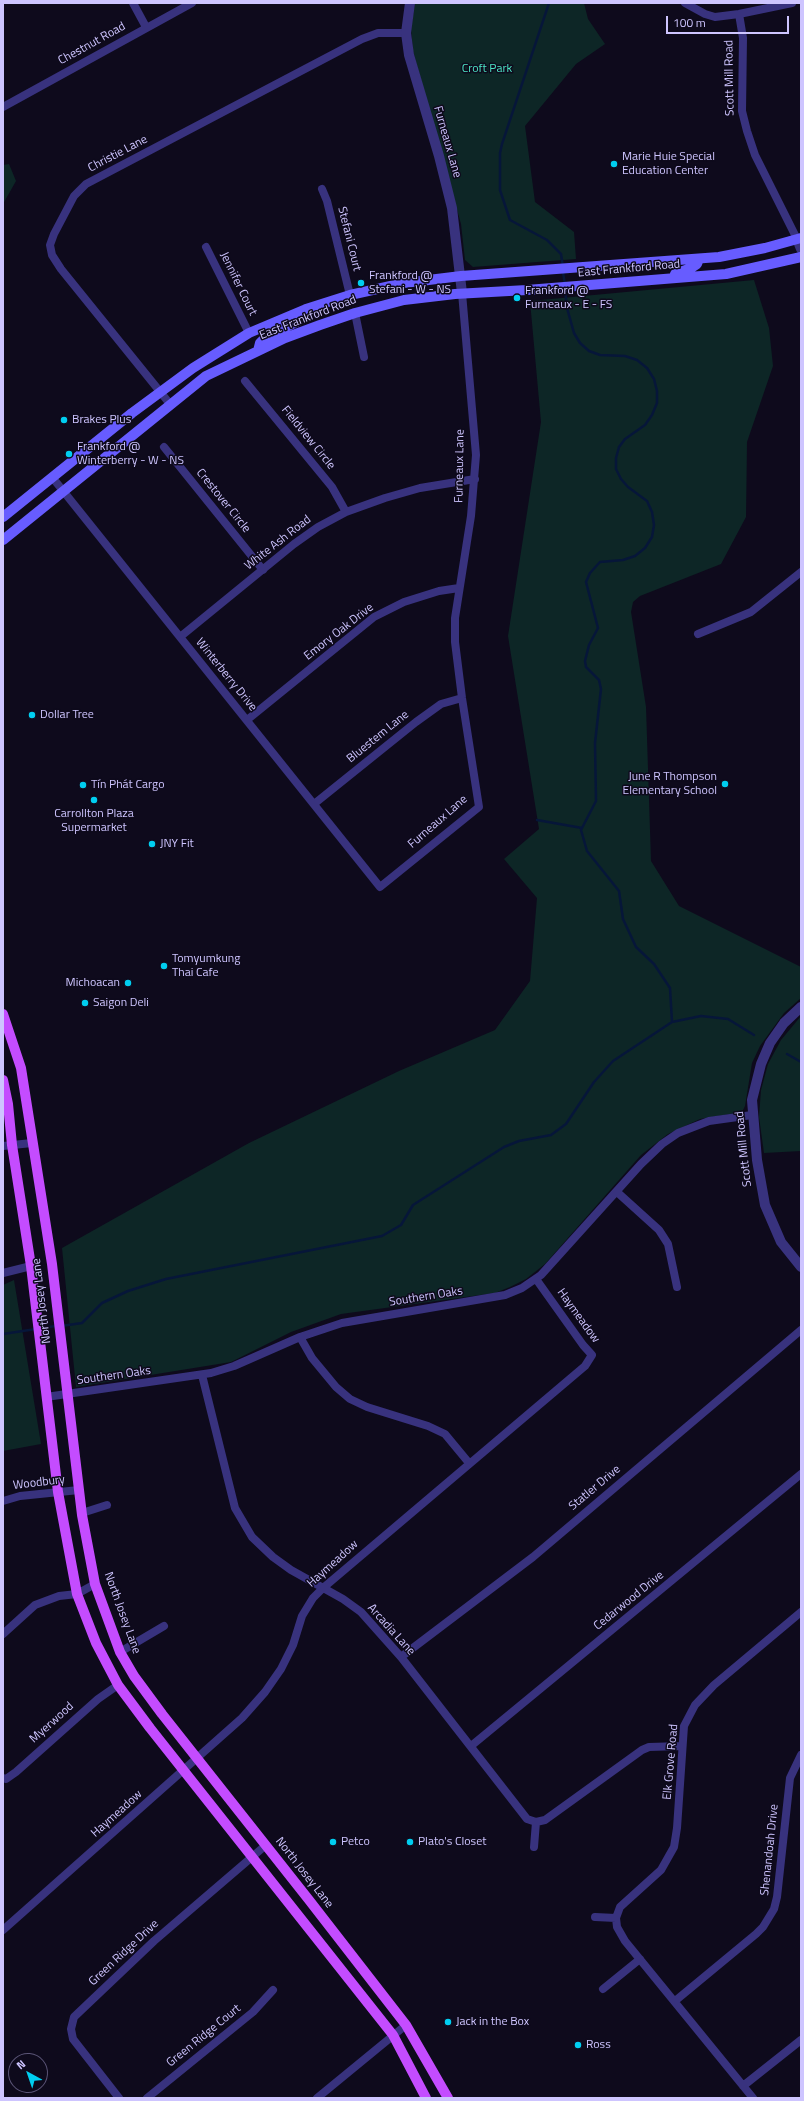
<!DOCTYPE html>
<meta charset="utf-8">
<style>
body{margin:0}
#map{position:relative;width:804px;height:2101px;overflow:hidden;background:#0e0a1c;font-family:"Titillium Web",sans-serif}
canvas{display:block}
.frame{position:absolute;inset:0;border:4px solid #cec5ff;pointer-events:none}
.north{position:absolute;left:8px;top:2053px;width:40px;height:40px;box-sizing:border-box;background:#0e0a1c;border:1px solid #5b5577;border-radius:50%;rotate:320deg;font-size:11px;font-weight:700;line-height:16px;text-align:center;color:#cec5ff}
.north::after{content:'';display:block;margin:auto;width:14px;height:18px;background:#00cef0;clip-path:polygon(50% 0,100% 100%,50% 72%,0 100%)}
.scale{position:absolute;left:666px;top:16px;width:123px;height:18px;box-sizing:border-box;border:2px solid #cec5ff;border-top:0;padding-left:5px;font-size:12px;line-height:14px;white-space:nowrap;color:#cec5ff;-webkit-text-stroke:3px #0e0a1c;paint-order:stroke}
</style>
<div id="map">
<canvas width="804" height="2101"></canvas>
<div class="frame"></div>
<div class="north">N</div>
<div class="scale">100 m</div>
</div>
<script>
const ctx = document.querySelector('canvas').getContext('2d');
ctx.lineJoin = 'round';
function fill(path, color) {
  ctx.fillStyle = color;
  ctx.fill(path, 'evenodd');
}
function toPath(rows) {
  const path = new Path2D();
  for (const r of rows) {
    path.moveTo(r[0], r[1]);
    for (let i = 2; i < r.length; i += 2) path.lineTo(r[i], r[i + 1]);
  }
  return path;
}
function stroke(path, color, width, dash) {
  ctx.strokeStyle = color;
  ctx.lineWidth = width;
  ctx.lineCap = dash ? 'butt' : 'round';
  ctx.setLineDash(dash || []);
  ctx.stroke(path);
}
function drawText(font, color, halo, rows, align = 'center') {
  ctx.font = font + ' "Titillium Web",sans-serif';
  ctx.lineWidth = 3;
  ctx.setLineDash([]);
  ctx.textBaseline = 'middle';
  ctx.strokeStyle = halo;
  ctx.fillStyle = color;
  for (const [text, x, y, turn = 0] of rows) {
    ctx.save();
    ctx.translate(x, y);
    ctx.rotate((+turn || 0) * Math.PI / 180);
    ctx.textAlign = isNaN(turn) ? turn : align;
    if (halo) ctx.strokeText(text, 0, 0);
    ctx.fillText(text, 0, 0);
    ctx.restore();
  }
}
const green = toPath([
 [415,3,584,3,588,19,605,44,576,64,525,126,535,202,574,232,576,259,473,267,465,260,461,224,413,51,411,29],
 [9,164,16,181,3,204,3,165],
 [754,280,769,328,773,366,747,442,746,517,721,564,640,596,633,602,631,612,646,707,651,861,679,906,801,967,801,998,784,1013,760,1046,752,1063,745,1106,742,1112,700,1119,668,1134,641,1155,545,1264,526,1279,510,1287,495,1293,341,1314,291,1332,231,1362,76,1387,62,1248,249,1143,399,1071,495,1030,530,981,537,898,504,859,539,829,508,636,541,422,530,301],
 [801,1016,801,1151,764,1153,759,1117,761,1090,768,1064,781,1040],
 [14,1280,41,1444,3,1451,3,1285]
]);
const stream = toPath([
 [549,3,502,144,500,153,500,190,510,220,547,240,561,254,563,267],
 [563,272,565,285],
 [537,820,582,828],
 [672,1022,701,1016,728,1019,754,1035],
 [787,1054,801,1062],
 [61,1326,82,1323,102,1303,128,1291,166,1279,382,1236,401,1225,413,1205,504,1147,519,1141,551,1135,566,1124,594,1082,613,1061,672,1022,670,988,654,964,636,947,623,919,619,891,587,851,581,830,596,801,595,743,601,689,599,680,586,667,585,661,589,645,598,628,586,582,590,573,600,562,623,560,635,556,645,548,652,537,654,525,652,512,647,501,628,487,621,479,616,469,616,458,619,447,625,439,645,425,652,415,657,403,657,391,654,379,647,368,637,360,625,356,600,355,589,351,580,343,574,333,567,308,565,290],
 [41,1328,56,1326],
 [3,1334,36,1329]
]);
const minor = toPath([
 [133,3,146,27],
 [685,3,705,14,715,17,739,14,792,3],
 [739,14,743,38,742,111,747,131,755,155,797,239],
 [3,107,192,3],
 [322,189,327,201,350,295],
 [206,247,249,333],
 [355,313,364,357],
 [245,381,332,487,346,512],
 [170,404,61,269,52,255,50,245,54,234,74,196,86,184,362,39,378,33,406,33],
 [164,447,263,570],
 [52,477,380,887,479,807,462,698,455,642,455,618,471,516,476,455,462,293],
 [698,634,751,612,801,572],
 [180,637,294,544,318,527,346,512,385,498,420,488,475,479],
 [247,720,374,617,404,602,439,591,459,588],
 [314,804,416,722,441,704,462,698],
 [3,1146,32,1143],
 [617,1192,659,1230,668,1244,677,1287],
 [3,1273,31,1266],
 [300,1337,312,1358,336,1387,350,1399,367,1407,428,1426,445,1434,469,1463],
 [202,1375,235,1508,252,1537,273,1557,291,1570,343,1599,361,1612,401,1657,527,1819,536,1822,545,1820,642,1750,649,1747,682,1746],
 [46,1397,211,1373,234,1366,300,1337,342,1323,505,1295,522,1288,541,1275,641,1164,662,1144,678,1133,709,1121,752,1115],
 [3,1501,20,1496,79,1490],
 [82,1513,107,1505],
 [3,1634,35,1605,59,1596,77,1594,95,1584],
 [120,1652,164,1626],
 [401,1657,533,1557,801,1330],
 [471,1746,801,1474],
 [3,1778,6,1779,16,1772,98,1699,118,1685],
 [534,1847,536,1822],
 [595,1917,616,1918],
 [3,1930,242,1718,265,1692,281,1669,293,1645,302,1616,313,1598,323,1588,585,1366,592,1355,583,1345,536,1279],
 [603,1989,640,1959],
 [675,2001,756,1934,763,1927,774,1909,777,1897,790,1778,801,1755],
 [743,2086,801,2040],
 [119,2098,73,2039,71,2029,74,2017,154,1941,266,1845],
 [147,2098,253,2012,273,1990],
 [317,2098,406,2025],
 [753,2098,625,1941,617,1927,616,1918,620,1907,661,1870,674,1847,677,1828,684,1726,695,1705,714,1685,801,1612]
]);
const tertiary = toPath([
 [410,3,406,33,409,55,439,156,452,208,462,293],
 [797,239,801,249],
 [801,1007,784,1023,770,1043,761,1064,752,1100,757,1160,765,1205,781,1242,801,1267]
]);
const secondary = toPath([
 [675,274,691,268,697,264,699,259],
 [258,351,260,343,266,337,298,321,306,309],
 [3,517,132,413,193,368,249,333,306,309,350,295,404,283,461,276,719,257,765,248,801,238],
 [3,540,206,376,285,338,320,325,355,313,404,300,455,294,527,290,726,274,801,257]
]);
const primary = toPath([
 [3,1014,21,1068,24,1087,52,1264,82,1515,95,1584,120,1652,134,1676,162,1714,309,1900,406,2025,448,2098],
 [3,1080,8,1104,12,1145,31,1266,58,1492,77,1594,96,1643,118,1685,150,1728,393,2035,426,2098]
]);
const markers = [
 [614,164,4,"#00cef0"],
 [361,283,4,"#00cef0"],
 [517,298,4,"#00cef0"],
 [64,420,4,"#00cef0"],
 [69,454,4,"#00cef0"],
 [32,715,4,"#00cef0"],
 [725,784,4,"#00cef0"],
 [83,785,4,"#00cef0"],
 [94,800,4,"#00cef0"],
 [152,844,4,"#00cef0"],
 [164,966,4,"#00cef0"],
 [128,983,4,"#00cef0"],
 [85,1003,4,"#00cef0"],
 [333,1842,4,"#00cef0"],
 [410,1842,4,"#00cef0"],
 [448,2022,4,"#00cef0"],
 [578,2045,4,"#00cef0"]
];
const streetNames = [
 ["Chestnut Road",92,44,-29],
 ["Scott Mill Road",730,78,-91],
 ["Furneaux Lane",447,142,74],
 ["Christie Lane",118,154,-28],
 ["Stefani Court",349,239,76],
 ["East Frankford Road",629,269,-5],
 ["Jennifer Court",238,284,64],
 ["East Frankford Road",308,318,-21],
 ["Fieldview Circle",308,438,51],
 ["Furneaux Lane",460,466,-89],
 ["Crestover Circle",223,501,51],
 ["White Ash Road",278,543,-38],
 ["Emory Oak Drive",339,632,-38],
 ["Winterberry Drive",226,675,51],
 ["Bluestem Lane",378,737,-39],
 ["Furneaux Lane",438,822,-41],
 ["Scott Mill Road",744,1149,-96],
 ["Southern Oaks",426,1297,-9],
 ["North Josey Lane",42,1301,-97],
 ["Haymeadow",578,1316,54],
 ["Southern Oaks",114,1376,-8],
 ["Woodbury",39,1483,-7],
 ["Statler Drive",595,1488,-40],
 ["Haymeadow",333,1564,-42],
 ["Cedarwood Drive",629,1601,-39],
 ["North Josey Lane",122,1613,70],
 ["Arcadia Lane",391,1630,48],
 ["Myerwood",52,1723,-42],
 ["Elk Grove Road",671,1762,-85],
 ["Haymeadow",117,1814,-42],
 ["Shenandoah Drive",770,1850,-84],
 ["North Josey Lane",304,1873,52],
 ["Green Ridge Drive",124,1953,-43],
 ["Green Ridge Court",204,2036,-39]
];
const parkNames = [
 ["Croft Park",487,69]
];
const poiNames = [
 ["Marie Huie Special",622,157],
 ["Education Center",622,171],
 ["Frankford @",369,276],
 ["Stefani - W - NS",369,290],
 ["Frankford @",525,291],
 ["Furneaux - E - FS",525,305],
 ["Brakes Plus",72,420],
 ["Frankford @",77,447],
 ["Winterberry - W - NS",77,461],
 ["Dollar Tree",40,715],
 ["June R Thompson",717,777,"right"],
 ["Elementary School",717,791,"right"],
 ["Tín Phát Cargo",91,785],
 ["Carrollton Plaza",94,814,"center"],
 ["Supermarket",94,828,"center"],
 ["JNY Fit",160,844],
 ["Tomyumkung",172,959],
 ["Thai Cafe",172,973],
 ["Michoacan",120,983,"right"],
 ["Saigon Deli",93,1003],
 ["Petco",341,1842],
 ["Plato's Closet",418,1842],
 ["Jack in the Box",456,2022],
 ["Ross",586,2045]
];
fill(green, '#0d2626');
stroke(stream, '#061639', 2.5);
stroke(minor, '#38327e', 8);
stroke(tertiary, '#38327e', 10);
stroke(secondary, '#675cff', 10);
stroke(primary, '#c44cff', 10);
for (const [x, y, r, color] of markers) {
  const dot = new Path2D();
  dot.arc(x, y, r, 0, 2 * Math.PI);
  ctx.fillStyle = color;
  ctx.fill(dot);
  stroke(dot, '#0e0a1c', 1.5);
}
drawText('12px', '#cec5ff', '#0e0a1c', streetNames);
drawText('12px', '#4ce4c4', '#0e0a1c', parkNames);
drawText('12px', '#cec5ff', '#0e0a1c', poiNames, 'left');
</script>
